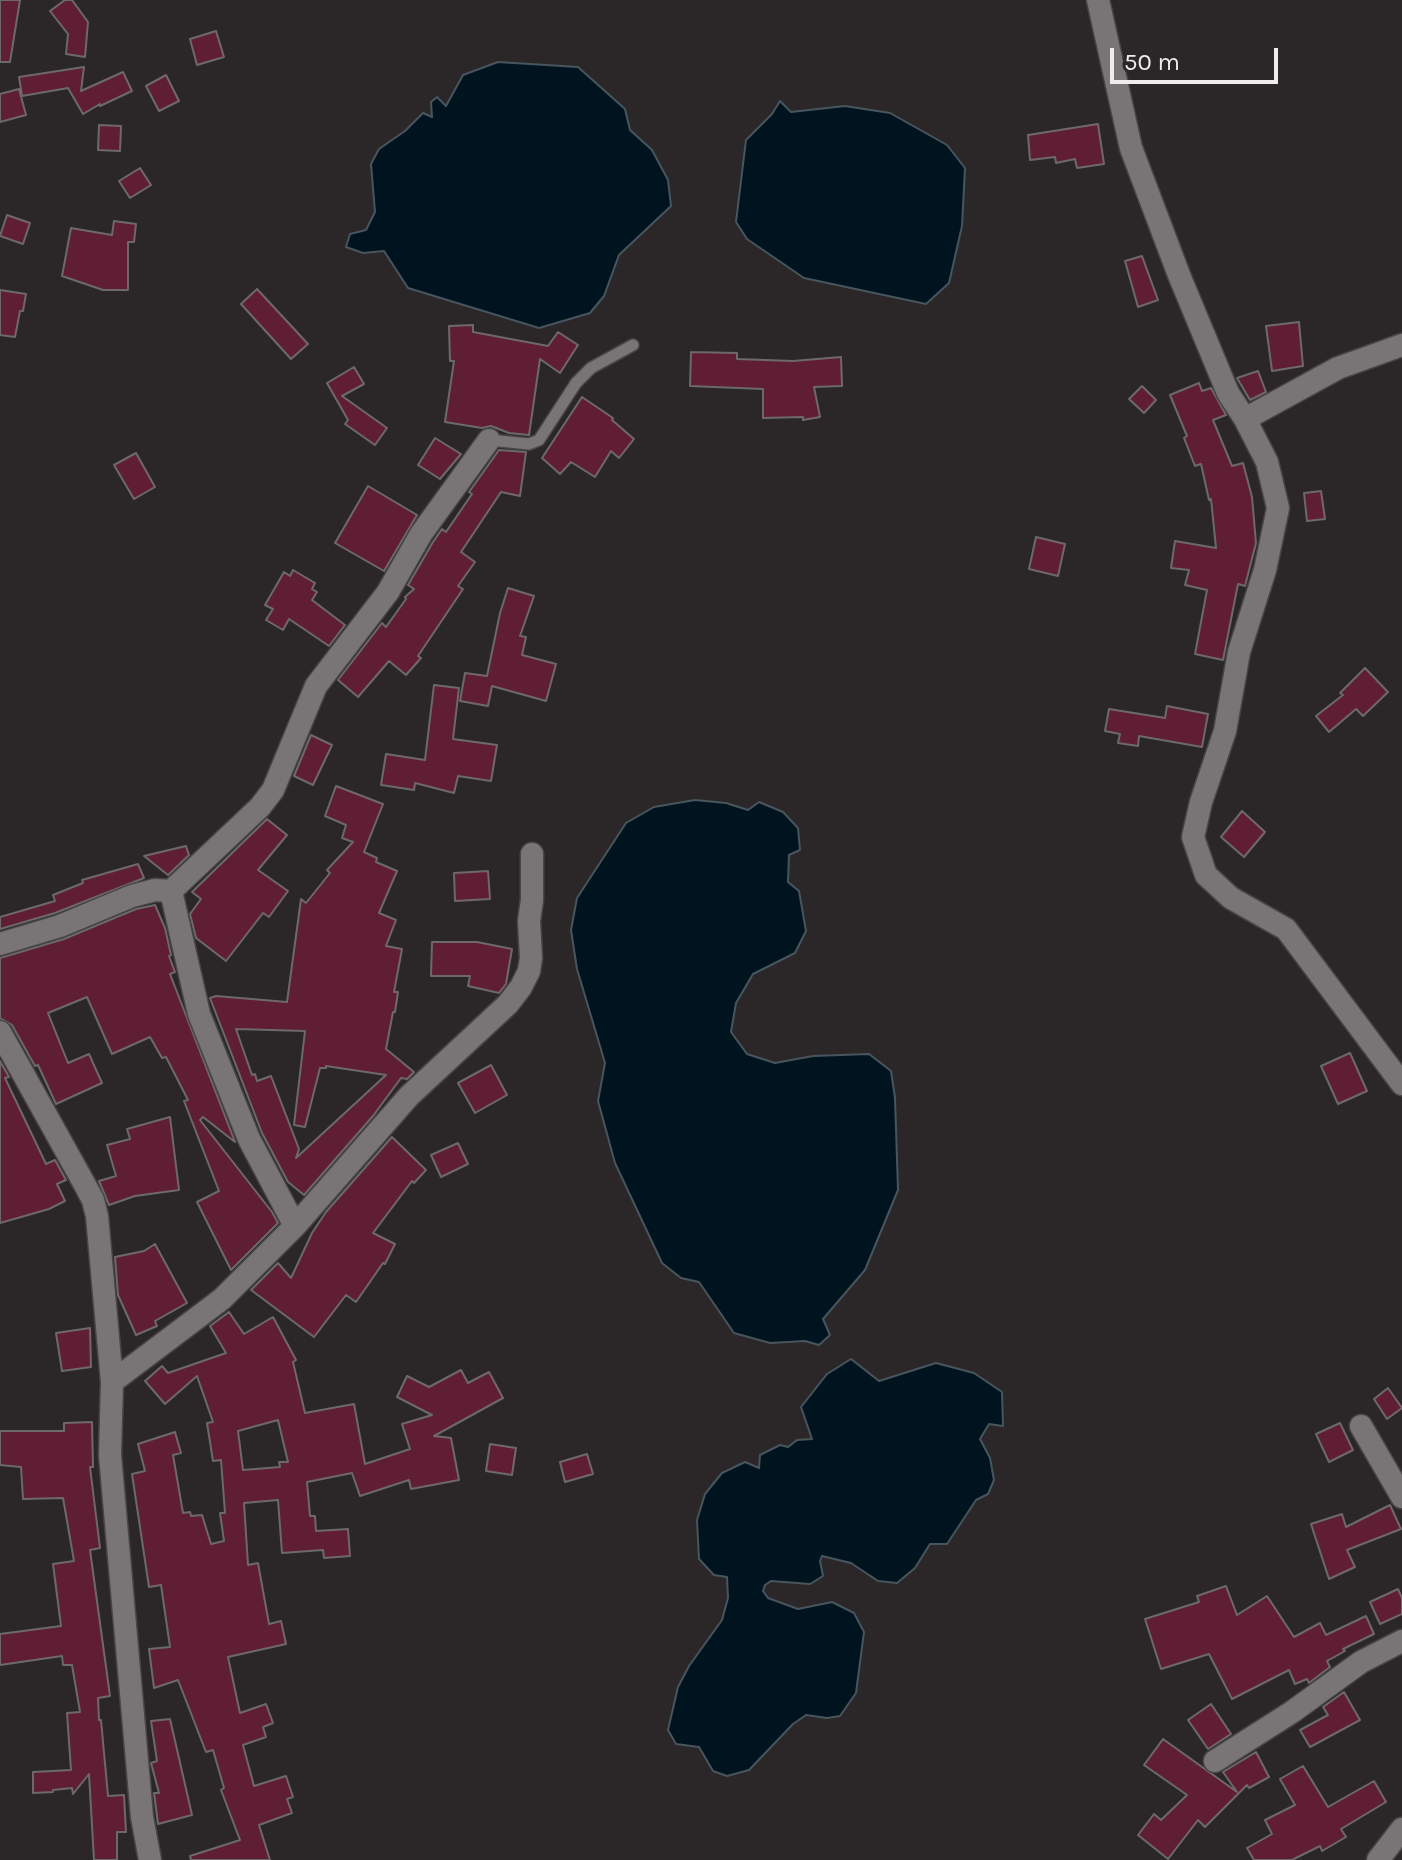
<!DOCTYPE html>
<style>
body{margin:0}
#map{position:relative;width:1402px;height:1860px;overflow:hidden;background:#2b2728;font-family:Karla,sans-serif}
canvas{display:block}
.scale{position:absolute;left:1110px;top:48px;width:168px;height:36px;box-sizing:border-box;border:4px solid #eeecec;border-top:0;padding-left:10px;font-size:24px;line-height:28px;white-space:nowrap;color:#eeecec;-webkit-text-stroke:6px #2b2728;paint-order:stroke}
</style>
<div id="map">
<canvas width="1402" height="1860"></canvas>
<div class="scale">50 m</div>
</div>
<script>
const ctx = document.querySelector('canvas').getContext('2d');
ctx.lineJoin = 'round';
function fill(path, color) {
  ctx.fillStyle = color;
  ctx.fill(path, 'evenodd');
}
function toPath(rows) {
  const path = new Path2D();
  for (const r of rows) {
    path.moveTo(r[0], r[1]);
    for (let i = 2; i < r.length; i += 2) path.lineTo(r[i], r[i + 1]);
  }
  return path;
}
function stroke(path, color, width, dash) {
  ctx.strokeStyle = color;
  ctx.lineWidth = width;
  ctx.lineCap = dash ? 'butt' : 'round';
  ctx.setLineDash(dash || []);
  ctx.stroke(path);
}
const water = toPath([
 [498,62,578,67,625,109,630,130,652,150,668,180,671,206,619,255,604,296,590,313,539,328,408,288,384,251,363,253,346,247,350,234,366,230,375,212,371,164,379,149,405,131,423,113,432,117,431,102,437,97,446,106,463,75,498,62],
 [780,101,791,112,845,106,890,113,947,145,965,168,962,226,949,283,926,304,804,278,747,239,736,222,746,140,772,114,780,101],
 [695,800,726,803,748,810,759,802,783,812,798,828,800,850,789,855,788,882,799,891,806,931,795,953,753,974,736,1003,731,1032,747,1054,775,1063,813,1056,869,1054,891,1071,895,1098,898,1190,865,1270,823,1319,830,1335,819,1345,805,1341,770,1343,734,1333,699,1282,681,1278,662,1263,615,1163,598,1101,605,1063,577,969,571,930,577,898,626,823,654,807,695,800],
 [851,1359,879,1381,936,1363,974,1373,1002,1392,1003,1426,989,1424,980,1439,990,1458,994,1480,988,1494,976,1500,947,1544,930,1544,915,1568,897,1583,878,1581,851,1563,822,1556,820,1561,823,1576,810,1584,771,1581,765,1585,763,1591,768,1598,798,1609,832,1602,854,1613,864,1632,856,1693,840,1716,827,1718,806,1715,793,1724,749,1770,727,1776,713,1771,699,1747,676,1744,668,1730,678,1687,689,1666,722,1620,728,1598,727,1577,714,1575,699,1559,697,1520,705,1494,722,1473,745,1462,759,1468,760,1455,780,1445,788,1447,797,1440,812,1439,801,1407,827,1374,851,1359]
]);
const building = toPath([
 [0,0,20,0,10,62,0,62,0,0],
 [65,0,72,0,88,22,85,57,66,54,68,34,50,11,65,0],
 [216,31,224,57,197,65,190,39,216,31],
 [84,67,81,91,123,72,132,91,100,106,100,104,83,114,68,88,22,96,19,77,84,67],
 [166,75,179,101,159,111,146,86,166,75],
 [19,89,26,115,0,122,0,94,19,89],
 [1098,124,1104,164,1077,168,1075,159,1056,163,1055,157,1030,160,1028,135,1098,124],
 [99,125,121,126,120,151,98,150,99,125],
 [140,168,151,185,130,198,119,181,140,168],
 [7,215,30,223,23,244,0,236,7,215],
 [114,221,136,224,134,242,128,242,128,290,103,290,62,276,71,228,112,235,114,221],
 [1142,256,1158,300,1138,307,1125,261,1142,256],
 [257,289,308,344,291,359,241,304,257,289],
 [0,290,26,294,23,311,20,311,15,337,0,335,0,290],
 [1299,322,1303,366,1272,371,1266,326,1299,322],
 [473,325,473,332,548,346,558,332,578,345,560,373,540,359,529,435,509,433,491,426,482,428,445,422,454,361,450,361,449,326,473,325],
 [691,352,737,353,737,359,793,361,841,357,842,386,814,387,820,417,803,420,803,417,763,418,763,389,690,386,691,352],
 [354,367,364,384,342,396,387,428,375,445,345,424,348,420,327,383,354,367],
 [1258,371,1266,392,1250,400,1237,378,1258,371],
 [1199,383,1202,391,1211,388,1226,415,1213,420,1232,466,1243,463,1252,497,1256,543,1245,586,1238,584,1223,660,1195,654,1207,590,1185,585,1189,570,1171,568,1175,541,1216,548,1211,499,1209,500,1201,464,1195,466,1184,438,1187,436,1170,395,1199,383],
 [1142,386,1156,400,1144,413,1129,399,1142,386],
 [582,397,613,418,612,420,634,439,619,458,611,451,595,477,571,462,560,474,542,458,582,397],
 [435,438,461,454,440,479,418,465,435,438],
 [499,450,526,452,520,496,501,492,461,552,475,562,458,586,463,589,418,656,421,658,406,675,389,661,358,697,338,680,382,623,386,627,406,599,405,597,414,589,408,585,433,542,442,529,446,532,472,494,469,492,499,450],
 [136,453,155,487,134,499,114,465,136,453],
 [368,486,417,515,384,571,335,543,368,486],
 [1321,491,1325,519,1307,521,1304,493,1321,491],
 [1036,537,1065,544,1058,576,1029,569,1036,537],
 [293,570,315,583,312,589,317,592,312,600,345,625,329,646,289,619,283,630,266,620,273,609,265,605,284,572,290,576,293,570],
 [508,588,534,596,520,636,526,637,522,655,556,664,546,701,492,686,488,706,460,701,465,673,487,676,500,613,508,588],
 [1365,668,1388,692,1363,716,1356,709,1329,732,1316,716,1343,695,1340,693,1365,668],
 [434,685,459,688,453,739,497,745,491,781,458,776,454,793,415,783,414,790,381,785,386,754,425,760,434,685],
 [1167,706,1208,714,1202,747,1139,736,1138,746,1118,743,1120,734,1105,731,1109,709,1165,718,1167,706],
 [311,735,332,745,313,785,294,776,311,735],
 [336,786,383,804,364,852,377,858,376,862,397,871,379,913,396,920,386,946,402,949,394,992,398,992,395,1012,393,1012,386,1049,414,1072,407,1079,401,1078,373,1116,304,1195,288,1182,262,1133,210,998,216,996,287,1002,301,899,306,903,330,873,327,870,353,842,342,838,346,825,325,816,336,786],
 [236,1029,305,1031,294,1125,305,1127,320,1068,326,1068,326,1066,386,1075,296,1158,299,1149,271,1076,257,1081,255,1074,252,1075,236,1029],
 [1242,811,1265,832,1244,857,1221,837,1242,811],
 [267,819,287,835,258,870,288,891,269,917,263,913,226,961,196,938,190,914,201,899,192,892,267,819],
 [186,846,189,855,168,875,144,856,186,846],
 [138,864,144,878,55,913,0,929,0,917,55,901,53,895,83,883,82,880,138,864],
 [488,871,490,899,455,901,454,873,488,871],
 [155,905,165,928,171,955,169,956,175,972,170,974,235,1142,203,1117,200,1120,272,1212,278,1223,231,1270,197,1202,219,1191,184,1101,188,1100,166,1057,162,1058,150,1037,112,1054,87,997,48,1013,68,1063,89,1054,102,1083,56,1104,38,1065,35,1066,12,1025,0,1018,0,958,64,939,136,909,155,905],
 [432,942,477,942,512,949,506,984,499,993,468,986,470,976,431,976,432,942],
 [1350,1053,1367,1091,1338,1104,1321,1066,1350,1053],
 [0,1061,9,1077,5,1078,46,1164,55,1160,66,1180,57,1184,65,1201,49,1209,0,1223,0,1061],
 [491,1065,507,1095,475,1113,458,1083,491,1065],
 [170,1117,179,1190,135,1196,109,1205,99,1181,116,1176,107,1145,130,1139,127,1129,170,1117],
 [392,1137,426,1170,414,1183,412,1181,373,1233,395,1244,385,1264,383,1263,356,1302,346,1295,314,1337,251,1290,278,1263,291,1278,312,1233,326,1212,392,1137],
 [458,1143,468,1164,441,1177,431,1155,458,1143],
 [155,1244,187,1303,155,1321,157,1326,136,1335,118,1295,115,1257,144,1251,155,1244],
 [229,1312,244,1334,273,1317,296,1360,293,1362,305,1413,354,1404,365,1464,410,1449,402,1424,432,1415,397,1397,407,1376,429,1387,461,1370,468,1383,489,1372,503,1398,434,1436,451,1438,459,1480,411,1489,409,1480,360,1496,352,1473,307,1482,310,1516,315,1516,316,1531,348,1529,350,1556,324,1558,323,1550,282,1553,278,1500,244,1503,248,1565,258,1563,269,1624,281,1621,286,1644,228,1657,240,1713,266,1704,273,1723,263,1727,266,1737,243,1745,254,1786,286,1776,293,1797,287,1799,292,1813,259,1825,270,1860,191,1860,190,1856,240,1840,221,1790,224,1788,213,1750,206,1752,178,1680,154,1688,149,1649,170,1647,161,1585,149,1587,132,1474,145,1471,138,1444,175,1432,181,1453,173,1455,183,1513,190,1512,191,1516,202,1515,211,1544,224,1541,220,1513,225,1513,221,1460,213,1461,207,1423,213,1422,197,1376,165,1404,145,1381,162,1366,168,1373,226,1353,210,1326,229,1312],
 [278,1420,288,1462,279,1462,280,1467,243,1470,238,1431,278,1420],
 [90,1328,91,1367,62,1371,56,1333,90,1328],
 [1388,1388,1402,1408,1387,1419,1374,1399,1388,1388],
 [92,1422,93,1467,90,1467,100,1548,90,1550,110,1696,98,1698,99,1720,101,1720,108,1796,124,1795,126,1832,117,1832,117,1860,94,1860,89,1774,73,1794,72,1788,53,1790,53,1792,33,1793,33,1772,71,1770,67,1713,80,1712,72,1665,63,1665,62,1656,0,1665,0,1634,61,1626,53,1564,74,1561,63,1498,23,1499,21,1467,0,1465,0,1431,64,1431,64,1423,92,1422],
 [1340,1423,1353,1450,1329,1462,1316,1434,1340,1423],
 [490,1444,516,1448,512,1475,486,1471,490,1444],
 [587,1454,593,1474,565,1482,560,1462,587,1454],
 [1390,1505,1401,1529,1347,1550,1355,1567,1329,1579,1311,1524,1342,1514,1346,1527,1390,1505],
 [1226,1586,1237,1615,1267,1596,1294,1637,1320,1623,1326,1635,1366,1616,1374,1634,1343,1649,1345,1651,1327,1661,1330,1667,1309,1683,1307,1679,1295,1684,1289,1670,1232,1699,1209,1654,1161,1669,1145,1619,1199,1602,1197,1596,1226,1586],
 [1398,1589,1402,1598,1402,1614,1380,1624,1370,1602,1398,1589],
 [1344,1692,1360,1720,1310,1747,1300,1730,1328,1715,1323,1707,1344,1692],
 [1211,1704,1231,1734,1208,1749,1188,1720,1211,1704],
 [170,1719,192,1815,158,1824,154,1793,159,1793,151,1763,157,1761,151,1721,170,1719],
 [1163,1739,1237,1792,1223,1772,1256,1752,1269,1777,1249,1788,1247,1785,1205,1827,1198,1820,1168,1859,1138,1835,1154,1814,1161,1820,1187,1795,1144,1765,1163,1739],
 [1303,1766,1328,1807,1374,1781,1386,1802,1341,1829,1346,1837,1322,1851,1320,1846,1292,1860,1254,1860,1247,1848,1272,1834,1265,1820,1295,1805,1280,1779,1303,1766]
]);
const service = toPath([
 [489,440,529,444,539,440,576,383,591,368,633,345]
]);
const minor = toPath([
 [1098,0,1131,148,1179,275,1228,393,1245,419,1267,462,1278,508,1265,570,1239,652,1225,731,1201,802,1193,837,1206,875,1231,898,1286,929,1402,1084],
 [1245,419,1338,368,1402,345],
 [171,891,199,1014,249,1139,295,1226],
 [0,944,60,926,132,896,155,890,171,891,260,807,273,790,316,686,388,592,421,534,489,440],
 [0,1032,85,1185,93,1200,97,1216,112,1382,110,1455,142,1817,150,1860],
 [112,1382,222,1299,295,1226,409,1096,508,1004,521,987,529,971,531,958,529,921,532,900,532,854],
 [1361,1426,1402,1497],
 [1215,1761,1292,1712,1361,1662,1402,1641],
 [1378,1860,1402,1829]
]);
fill(water, '#001420');
stroke(water, '#47555d', 2);
fill(building, '#601e35');
stroke(building, '#6d696a', 2);
stroke(service, '#484546', 14);
stroke(minor, '#484546', 25);
stroke(service, '#797576', 11);
stroke(minor, '#797576', 22);
</script>
